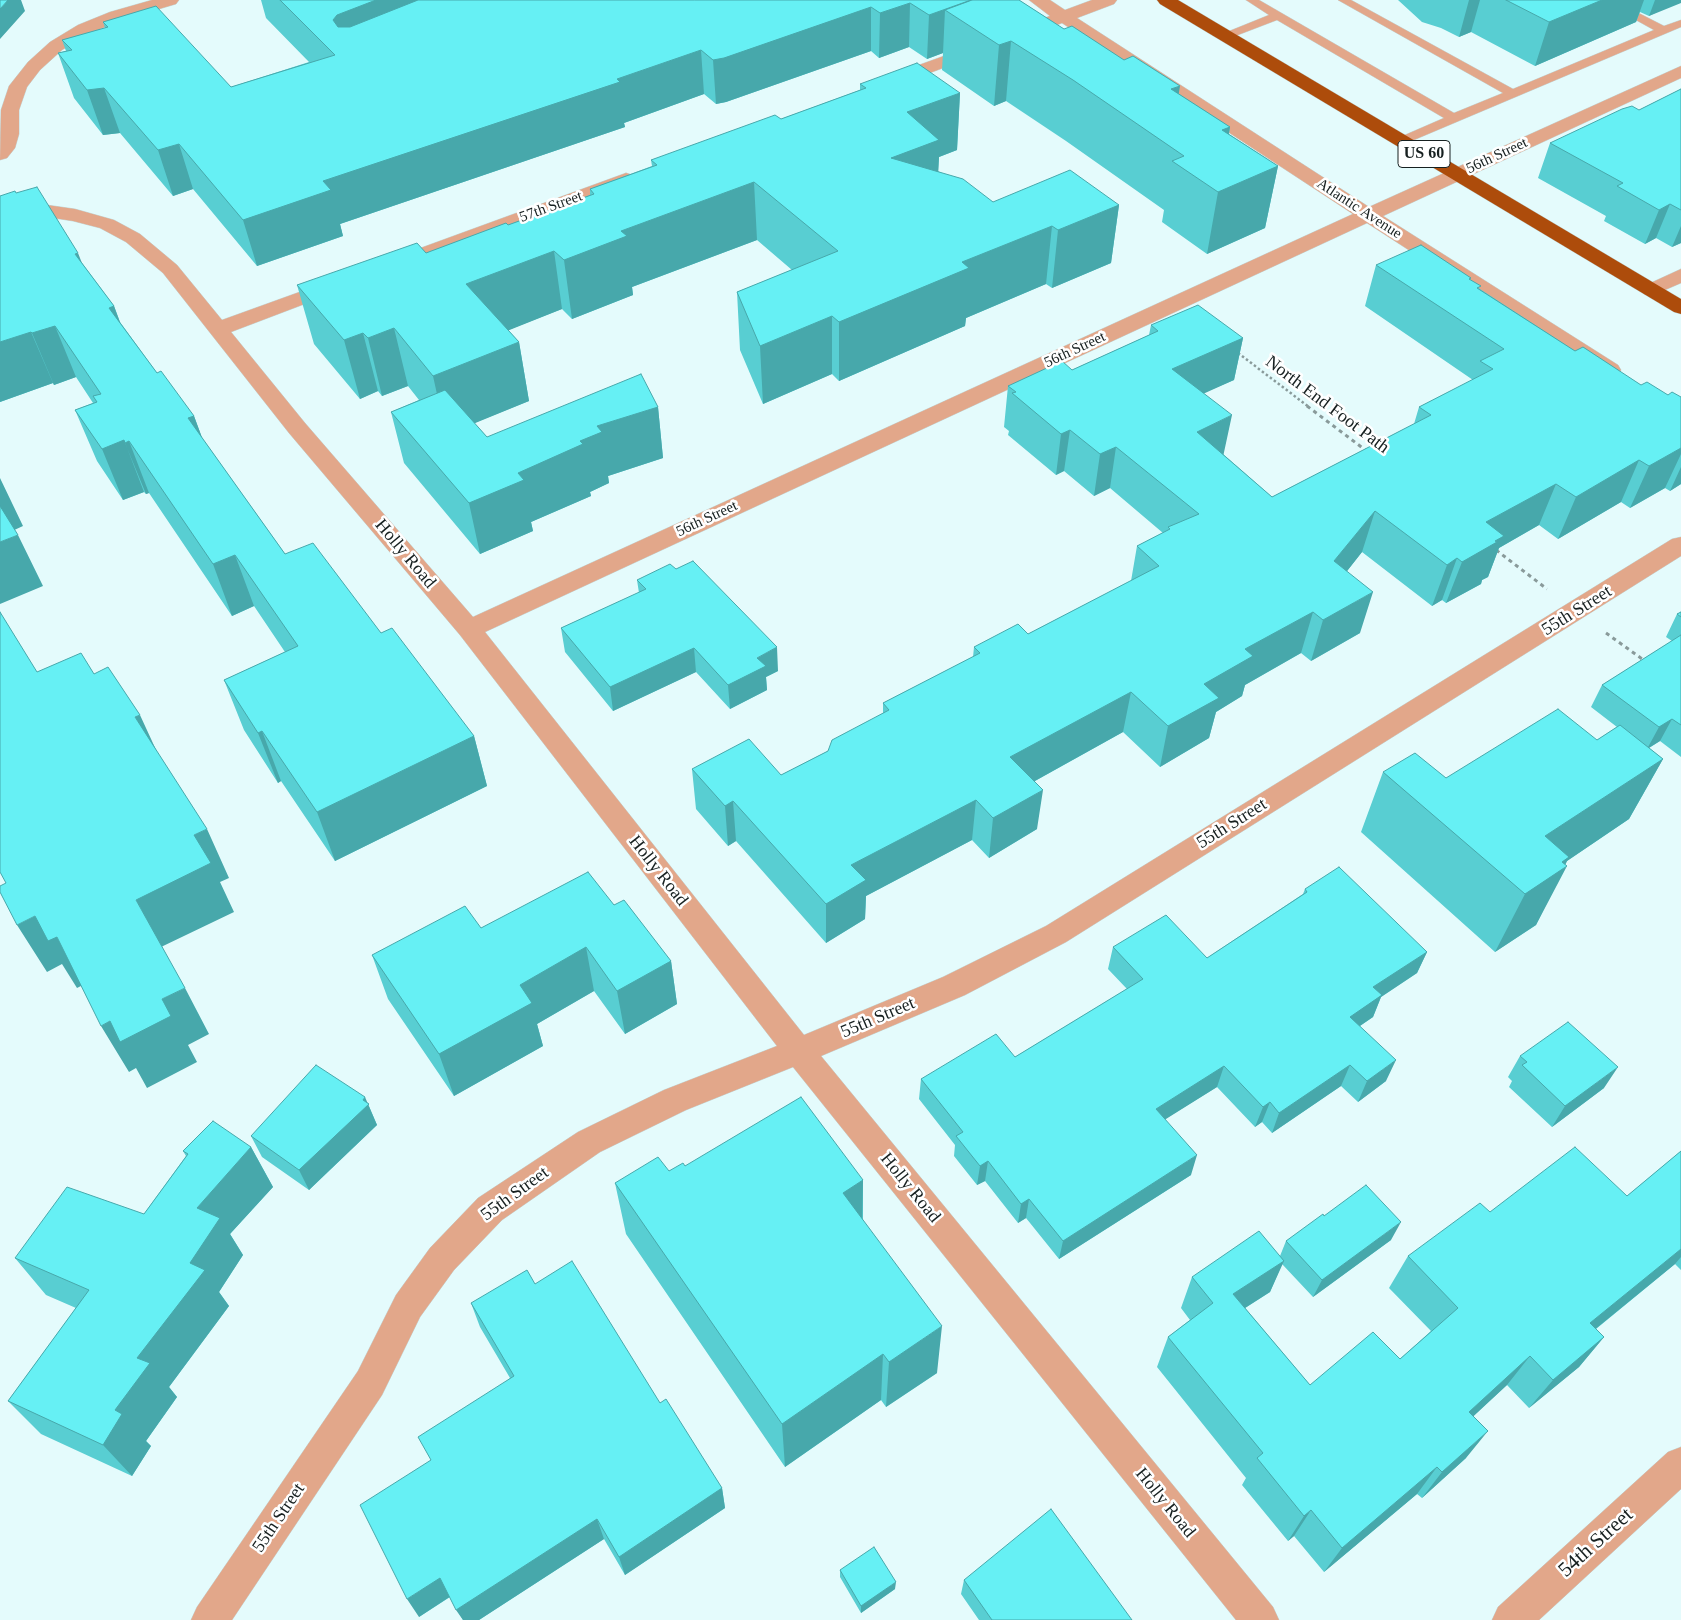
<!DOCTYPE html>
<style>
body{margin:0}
canvas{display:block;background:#e4fbfc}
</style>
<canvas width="1681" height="1620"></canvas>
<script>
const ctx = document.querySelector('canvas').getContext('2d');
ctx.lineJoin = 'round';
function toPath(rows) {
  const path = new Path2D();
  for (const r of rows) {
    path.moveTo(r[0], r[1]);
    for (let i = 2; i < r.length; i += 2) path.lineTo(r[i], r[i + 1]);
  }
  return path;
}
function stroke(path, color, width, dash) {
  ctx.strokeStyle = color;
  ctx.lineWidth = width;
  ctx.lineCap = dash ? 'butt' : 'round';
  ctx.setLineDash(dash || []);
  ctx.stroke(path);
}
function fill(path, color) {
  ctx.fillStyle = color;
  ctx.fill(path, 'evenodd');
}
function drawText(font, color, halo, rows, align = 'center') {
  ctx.font = font + ' Georgia,serif';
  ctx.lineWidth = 5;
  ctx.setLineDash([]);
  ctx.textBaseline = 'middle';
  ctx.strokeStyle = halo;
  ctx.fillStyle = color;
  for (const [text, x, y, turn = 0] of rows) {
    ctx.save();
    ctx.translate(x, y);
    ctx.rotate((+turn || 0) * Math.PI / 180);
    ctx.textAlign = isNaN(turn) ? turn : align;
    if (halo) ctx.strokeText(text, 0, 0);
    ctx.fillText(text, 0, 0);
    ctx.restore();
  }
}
const pathFar1 = toPath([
 [1238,353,1309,407]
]);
const path = toPath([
 [1307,406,1368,452],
 [1496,550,1547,589],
 [1606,633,1645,661]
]);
const lane = toPath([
 [1246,0,1259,0,1454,113,1503,93,1338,0,1351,0,1513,89,1654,30,1600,0,1613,0,1664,26,1681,20,1681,27,1402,145,1396,141,1398,138,1444,118,1277,20,1230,38,1222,38,1220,36,1222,34,1269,15,1246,0]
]);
const street = toPath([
 [152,0,179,0,176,4,122,20,90,33,62,50,40,70,27,87,19,110,19,134,15,148,7,158,0,160,1,110,9,86,28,62,50,42,78,25,110,12,152,0],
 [1029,0,1050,0,1065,10,1092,0,1117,0,1114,4,1077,18,1369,207,1681,66,1681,78,1383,216,1618,365,1621,370,1618,375,1610,377,1602,375,1367,223,485,632,804,1035,943,977,1046,926,1672,539,1681,537,1681,556,1066,942,965,995,821,1056,1273,1607,1279,1620,1236,1620,793,1067,686,1110,600,1152,502,1220,454,1270,420,1317,382,1395,232,1620,191,1620,197,1607,358,1371,396,1295,430,1248,478,1198,578,1132,664,1090,777,1046,460,635,289,433,163,273,126,242,100,228,73,221,47,217,19,217,0,220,0,208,19,205,47,205,75,209,114,220,140,234,177,265,222,320,330,281,337,279,344,281,347,285,344,289,231,332,305,423,473,617,1353,214,1062,23,1024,38,1018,39,1012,38,1009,34,1012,30,1050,16,1029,0],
 [977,44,983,45,986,49,983,53,895,86,889,87,883,86,880,82,883,78,977,44],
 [626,173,633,175,636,179,633,183,399,269,392,271,385,269,382,265,385,261,626,173],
 [1681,269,1681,283,1651,296,1644,294,1641,290,1644,286,1681,269],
 [1681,1447,1681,1489,1539,1620,1492,1620,1498,1607,1668,1452,1681,1447]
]);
const highway = toPath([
 [1157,0,1178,0,1681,299,1681,314,1674,312,1160,4,1157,0]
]);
const wall = toPath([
 [261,0,1019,0,1064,29,1124,60,1179,94,1230,127,1229,134,1278,166,1265,228,1207,254,1162,222,1164,210,1066,141,1006,101,994,106,942,70,943,53,927,59,909,47,879,58,871,51,726,102,716,104,704,94,624,123,625,127,340,224,343,236,257,266,193,189,173,196,120,133,103,135,74,98,58,53,66,51,62,40,105,28,103,22,231,87,309,62,266,18],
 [1398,0,1681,0,1649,16,1640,12,1636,22,1535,66,1471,32,1459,37,1441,28,1422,22],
 [860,84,960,93,957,150,939,157,938,171,993,202,1119,205,1111,263,1052,288,1046,284,966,318,965,326,839,381,832,374,763,404,740,350,737,292,792,270,757,240,632,287,633,295,572,319,562,309,508,330,519,342,529,401,474,423,487,437,658,407,663,458,608,476,609,483,590,492,591,496,531,522,533,531,480,554,404,463,391,412,419,400,408,386,382,396,378,391,360,399,314,344,297,285,426,253,508,225,590,195,590,189,652,166,651,160,781,119,860,90],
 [1681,89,1681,243,1672,247,1656,238,1645,244,1604,221,1606,216,1538,178,1550,143,1639,110],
 [16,193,82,263,114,306,120,322,157,373,194,416,202,438,285,554,381,633,474,736,487,786,335,861,281,781,278,783,244,730,224,680,285,652,254,606,232,616,149,493,146,494,144,492,123,500,97,461,75,410,93,403,76,377,54,385,53,383,0,402,0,196],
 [1376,265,1471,280,1480,289,1575,351,1641,385,1668,395,1681,397,1681,484,1670,491,1665,488,1630,508,1621,502,1558,539,1539,525,1499,548,1488,577,1482,580,1481,584,1446,603,1442,600,1432,606,1362,552,1347,571,1360,633,1311,661,1301,653,1245,685,1242,696,1216,712,1209,738,1160,767,1123,732,1035,781,1037,829,989,858,972,840,866,896,865,919,826,943,736,841,728,846,696,809,692,769,781,775,828,751,883,713,883,703,973,657,974,647,1028,634,1131,581,1137,546,1163,533,1110,488,1094,496,1064,471,1056,475,1008,435,1009,431,1004,427,1008,386,1072,370,1149,335,1151,325,1243,338,1234,380,1203,393,1223,454,1272,497,1414,424,1419,407,1473,380,1365,306],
 [637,580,778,671,766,677,767,690,730,709,696,672,613,711,565,652,561,628,639,593],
 [1681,612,1681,757,1660,741,1649,748,1663,759,1629,819,1567,861,1536,925,1495,952,1361,832,1383,772,1446,778,1597,740,1617,727,1591,707,1602,685,1672,641,1666,637,1677,614],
 [1305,889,1427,952,1417,973,1381,997,1373,1017,1360,1026,1386,1081,1358,1102,1341,1086,1272,1133,1262,1122,1255,1127,1217,1087,1165,1119,1191,1175,1059,1259,1026,1218,1018,1223,985,1181,977,1185,954,1156,955,1145,919,1099,921,1079,1015,1057,1127,989,1108,969,1113,947,1207,958,1303,894],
 [614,905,671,961,677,1004,625,1034,594,991,537,1024,543,1046,454,1096,388,999,372,955,481,928],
 [1520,1056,1604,1088,1552,1127,1509,1087,1512,1081,1508,1077],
 [368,1104,377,1125,309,1190,262,1157,251,1136],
 [251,1147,273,1187,230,1234,243,1255,219,1292,229,1306,169,1387,177,1397,146,1441,151,1446,132,1476,41,1434,8,1401,76,1308,46,1295,15,1258,144,1214,186,1156,183,1151],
 [1681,1151,1681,1270,1675,1264,1596,1329,1604,1337,1579,1367,1529,1408,1507,1385,1473,1416,1466,1458,1422,1498,1417,1494,1324,1572,1294,1536,1288,1541,1242,1485,1246,1478,1157,1367,1168,1337,1190,1320,1181,1308,1192,1277,1280,1256,1286,1241,1324,1216,1391,1240,1313,1297,1282,1264,1270,1292,1245,1308,1310,1385,1400,1359,1431,1331,1389,1288,1408,1256,1490,1212,1627,1196],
 [685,1166,863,1180,863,1220,937,1373,886,1407,881,1400,785,1467,626,1234,615,1183,669,1171],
 [535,1284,660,1403,722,1488,725,1508,625,1575,604,1539,479,1620,463,1620,450,1597,419,1617,431,1460,510,1378,480,1327,471,1303],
 [840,1570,895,1589,861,1613,840,1577],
 [964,1580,1132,1620,979,1620,961,1594]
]);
const shadedWall = toPath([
 [8,0,21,0,25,11,0,39,0,9],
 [376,0,494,0,347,59,333,20,337,15],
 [1469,0,1480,0,1471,32,1459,37],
 [1602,0,1644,0,1636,22,1535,66,1549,22],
 [1655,0,1681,0,1681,3,1649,16],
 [966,2,945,10,943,53,927,59,929,15],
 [910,3,909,47,879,58,880,13],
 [871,7,871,51,726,102,716,104,713,60],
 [1011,41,1006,101,994,106,999,45],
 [701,50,704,94,624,123,625,127,340,224,343,236,257,266,243,220,323,181],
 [1180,86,1170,146,1171,89],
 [104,88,120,133,103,135,87,90],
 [960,93,957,150,939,157,937,197,891,158,907,112],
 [1230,127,1219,188,1222,130],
 [179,144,193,189,173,196,158,150],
 [1278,166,1265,228,1207,254,1218,192],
 [754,182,757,240,632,287,633,295,572,319,564,260,621,231],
 [1670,204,1656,238,1645,244,1659,210],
 [1119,205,1111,263,1052,288,1058,230],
 [1052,226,1046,284,966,318,965,326,839,381,839,322,962,262],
 [1681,226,1681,243,1672,247],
 [554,251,562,309,477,343,466,284],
 [78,253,98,304,75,254],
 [114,306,133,358,109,308],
 [832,316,832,374,763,404,760,346],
 [55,326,76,377,54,385,32,333],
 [394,328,408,386,382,396,368,338],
 [31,332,53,383,0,402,0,342],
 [363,333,378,391,360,399,344,340],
 [1243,338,1234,380,1165,411,1172,369],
 [519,342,529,401,446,435,433,376],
 [658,407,663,458,608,476,609,483,590,492,591,496,531,522,533,531,480,554,469,503,518,473,580,441,597,426],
 [1232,415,1223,457,1197,432],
 [194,416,213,467,188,418],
 [1070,430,1064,471,1056,475,1061,434],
 [124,440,144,492,123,500,102,449],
 [129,441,149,493,146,494,125,443],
 [1116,447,1110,488,1094,496,1100,454],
 [1681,448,1681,454,1665,488,1630,508,1649,466],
 [1639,460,1621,502,1558,539,1576,497],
 [1681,467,1681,484,1670,491],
 [0,478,23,526,10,532,0,512],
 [1556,484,1539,525,1499,548,1488,577,1482,580,1481,584,1446,603,1462,562,1486,522],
 [1375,511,1362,552,1322,603,1334,561],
 [18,535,43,586,0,604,0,542],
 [235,555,254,606,232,616,213,564],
 [1457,558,1442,600,1432,606,1447,565],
 [1373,592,1360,633,1311,661,1323,620],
 [1313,612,1301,653,1245,685,1242,696,1216,712,1209,738,1160,767,1168,726,1204,684,1245,649],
 [777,647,778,671,766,677,767,690,730,709,728,685,757,658],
 [694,648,696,672,613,711,610,687],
 [1131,692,1123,732,1006,797,1010,757],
 [140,715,163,765,135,717],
 [1672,719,1660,741,1647,749,1659,727],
 [262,731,281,781,278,783,258,733],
 [474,736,487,786,335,861,317,812],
 [1663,759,1629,819,1567,861,1563,869,1567,866,1536,925,1495,952,1525,894,1545,836],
 [1043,790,1037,829,989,858,993,818],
 [976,800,972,840,866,896,865,919,826,943,826,904,851,865],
 [733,801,736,841,728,846,725,806],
 [207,829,229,878,220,882,234,912,161,947,136,900,194,835],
 [35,916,57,937,85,984,77,988,62,964,47,972,17,925],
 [586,947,594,991,537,1024,543,1046,454,1096,439,1054,520,985],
 [1427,952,1417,973,1381,997,1373,1017,1342,1038,1350,1017,1373,987],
 [671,961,677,1004,625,1034,617,991],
 [185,988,209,1034,188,1045,197,1062,147,1088,136,1068,129,1072,101,1026,110,1021,162,999],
 [1396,1060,1386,1081,1358,1102,1367,1081],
 [1350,1065,1341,1086,1272,1133,1279,1113],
 [1224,1066,1217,1087,1150,1129,1156,1109],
 [1618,1067,1604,1088,1552,1127,1565,1106],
 [365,1097,377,1125,309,1190,299,1170],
 [1270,1102,1262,1122,1255,1127,1263,1107],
 [251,1147,273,1187,230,1234,243,1255,219,1292,229,1306,169,1387,177,1397,146,1441,151,1446,132,1476,103,1445,115,1410,137,1358,190,1263,197,1208],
 [1197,1155,1191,1175,1059,1259,1063,1241],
 [988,1161,985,1181,977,1185,980,1166],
 [863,1180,862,1231,843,1193],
 [1029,1199,1026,1218,1018,1223,1021,1204],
 [1401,1222,1391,1240,1313,1297,1322,1280],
 [1681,1249,1681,1257,1675,1264,1566,1353,1590,1323],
 [1284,1261,1270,1292,1220,1324,1233,1294],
 [942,1326,937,1373,886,1407,889,1362],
 [1604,1337,1579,1367,1529,1408,1553,1380],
 [883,1354,881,1400,785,1467,782,1424],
 [1530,1356,1507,1385,1448,1440,1469,1412],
 [1488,1431,1466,1458,1422,1498,1442,1472],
 [1437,1467,1417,1494,1324,1572,1342,1548],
 [722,1488,725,1508,625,1575,619,1557],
 [1311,1510,1294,1536,1288,1541,1304,1516],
 [597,1519,604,1539,479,1620,463,1620,456,1610],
 [440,1578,451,1596,419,1617,407,1599],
 [896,1582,895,1589,861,1613,861,1606]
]);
const building = toPath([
 [0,0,8,0,0,9,0,0],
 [280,0,376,0,337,15,333,20,338,27,350,27,418,0,971,0,929,15,910,3,880,13,871,7,724,58,713,60,701,50,617,79,620,82,323,181,331,190,243,220,179,144,158,150,104,88,87,90,58,53,72,50,62,40,108,27,103,22,156,6,231,87,335,55,280,0],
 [972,0,1019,0,1064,29,1072,26,1124,60,1133,56,1180,86,1171,89,1230,127,1222,130,1278,166,1218,192,1172,161,1184,156,1073,80,1011,41,999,45,945,10,972,0],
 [1506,0,1602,0,1549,22,1506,0],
 [917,63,960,93,907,112,939,140,891,158,963,179,993,202,1070,170,1119,205,1058,230,1052,226,962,262,969,268,839,322,832,316,760,346,737,292,838,251,754,182,621,231,627,236,564,260,554,251,466,284,519,342,433,376,394,328,368,338,363,333,344,340,297,285,417,243,426,253,506,223,508,225,594,194,590,189,657,165,651,160,775,115,781,119,866,88,860,84,917,63],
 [1681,89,1681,210,1670,204,1659,210,1617,186,1623,183,1550,143,1622,109,1632,106,1639,110,1681,89],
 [37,187,78,253,75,254,114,306,109,308,157,373,161,371,194,416,188,418,285,554,313,543,381,633,392,628,474,736,317,812,262,731,258,733,224,680,298,646,235,555,213,564,129,441,125,443,124,440,102,449,75,410,97,402,93,396,101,394,55,326,32,333,31,332,0,342,0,196,15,191,16,193,37,187],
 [1421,245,1471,278,1469,279,1481,286,1477,288,1575,351,1583,347,1641,385,1647,382,1668,395,1672,392,1681,397,1681,448,1649,466,1639,460,1576,497,1556,484,1486,522,1504,536,1495,541,1497,542,1462,562,1457,558,1447,565,1375,511,1334,561,1373,592,1323,620,1313,612,1245,649,1253,656,1204,684,1219,698,1168,726,1131,692,1010,757,1043,790,993,818,976,800,851,865,866,880,826,904,733,801,725,806,692,769,749,739,781,775,828,751,832,740,889,710,883,703,980,653,974,647,1018,624,1028,634,1159,566,1137,546,1170,529,1168,527,1199,514,1116,447,1100,454,1070,430,1061,434,1012,393,1016,392,1008,386,1062,361,1072,370,1158,331,1151,325,1198,305,1243,338,1172,369,1232,415,1197,432,1272,497,1431,415,1419,407,1493,369,1480,361,1504,349,1376,265,1421,245],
 [641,374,658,407,597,426,602,432,580,441,583,444,518,473,524,480,469,503,391,412,445,390,487,437,641,374],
 [0,506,18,535,0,542,0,506],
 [693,561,777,647,757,658,766,666,728,685,694,648,610,687,561,628,646,589,637,580,670,564,676,569,693,561],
 [0,612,37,672,81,653,94,674,108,667,140,715,135,717,207,829,194,835,211,863,136,900,185,988,162,999,171,1016,120,1042,110,1021,101,1026,57,937,48,941,35,916,17,925,0,892,0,886,6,883,0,872,0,612],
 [1681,612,1681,617,1677,614,1681,612],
 [1681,635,1681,725,1672,719,1659,727,1602,685,1681,635],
 [1558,709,1597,740,1620,725,1663,759,1545,836,1569,857,1562,862,1567,866,1525,894,1383,772,1415,753,1446,778,1558,709],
 [1339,867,1427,952,1373,987,1382,995,1350,1017,1396,1060,1367,1081,1350,1065,1279,1113,1270,1102,1263,1107,1224,1066,1156,1109,1197,1155,1063,1241,1029,1199,1021,1204,988,1161,980,1166,956,1136,963,1132,921,1079,996,1034,1015,1057,1143,979,1113,947,1166,915,1207,958,1307,892,1305,889,1339,867],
 [588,872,614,905,624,900,671,961,617,991,586,947,520,985,532,1003,439,1054,372,955,465,906,481,928,588,872],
 [1568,1022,1618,1067,1565,1106,1522,1065,1527,1062,1520,1056,1568,1022],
 [316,1065,365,1097,363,1100,369,1104,299,1170,251,1136,316,1065],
 [801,1097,863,1180,843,1193,942,1326,889,1362,883,1354,782,1424,615,1183,658,1157,669,1171,683,1163,685,1166,801,1097],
 [213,1121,251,1147,197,1208,220,1218,190,1263,205,1270,137,1358,150,1363,115,1410,122,1414,103,1445,8,1401,89,1290,15,1258,67,1187,144,1214,188,1154,183,1151,213,1121],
 [1575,1147,1627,1196,1681,1151,1681,1249,1590,1323,1604,1337,1553,1380,1530,1356,1469,1412,1488,1431,1442,1472,1437,1467,1342,1548,1311,1510,1304,1516,1257,1458,1263,1453,1168,1337,1213,1303,1192,1277,1259,1231,1284,1261,1233,1294,1310,1385,1373,1332,1400,1359,1458,1308,1408,1256,1480,1203,1490,1212,1575,1147],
 [1366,1185,1401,1222,1322,1280,1286,1241,1323,1214,1324,1216,1366,1185],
 [572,1261,660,1403,666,1399,722,1488,619,1557,597,1519,456,1610,440,1578,407,1599,360,1505,431,1460,418,1437,514,1376,471,1303,527,1270,535,1284,572,1261],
 [1051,1509,1132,1620,992,1620,964,1580,1051,1509],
 [874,1547,896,1582,861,1606,840,1570,874,1547]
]);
const farStreetnames = [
 ["56th Street",1497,156,-25],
 ["57th Street",551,207,-20],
 ["Atlantic Avenue",1359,209,33],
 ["56th Street",1075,350,-25],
 ["56th Street",707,519,-25]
];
const shields = [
 [1424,154,52]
];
const shieldNames = [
 ["US 60",1424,154]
];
const streetNames = [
 ["North End Foot Path",1327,405,37],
 ["Holly Road",405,554,50],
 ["55th Street",1577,611,-32],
 ["55th Street",1232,824,-32],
 ["Holly Road",658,871,52],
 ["55th Street",878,1018,-23],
 ["Holly Road",910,1188,51],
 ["55th Street",515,1194,-36],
 ["Holly Road",1165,1503,51],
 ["55th Street",279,1518,-56]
];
const nearStreetnames = [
 ["54th Street",1596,1543,-42]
];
stroke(lane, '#c3d8d9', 1);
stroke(street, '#c3d8d9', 1);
stroke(highway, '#c3d8d9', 1);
stroke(pathFar1, '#899a9a', 2.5, [2.5, 2.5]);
stroke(path, '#899a9a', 3, [4, 4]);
fill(lane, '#e2a78a');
fill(street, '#e2a78a');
fill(highway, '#ad4c0b');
fill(wall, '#58ced2');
fill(shadedWall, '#47a8ab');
fill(building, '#66f0f4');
stroke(building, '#47a8ab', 1);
drawText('15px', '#172020', '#fff', farStreetnames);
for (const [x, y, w] of shields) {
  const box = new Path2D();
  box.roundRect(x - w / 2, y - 13.5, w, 27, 4);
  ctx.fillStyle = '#fff';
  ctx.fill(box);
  stroke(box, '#172020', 1);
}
drawText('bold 16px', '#172020', null, shieldNames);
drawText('18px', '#172020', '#fff', streetNames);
drawText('21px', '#172020', '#fff', nearStreetnames);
</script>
